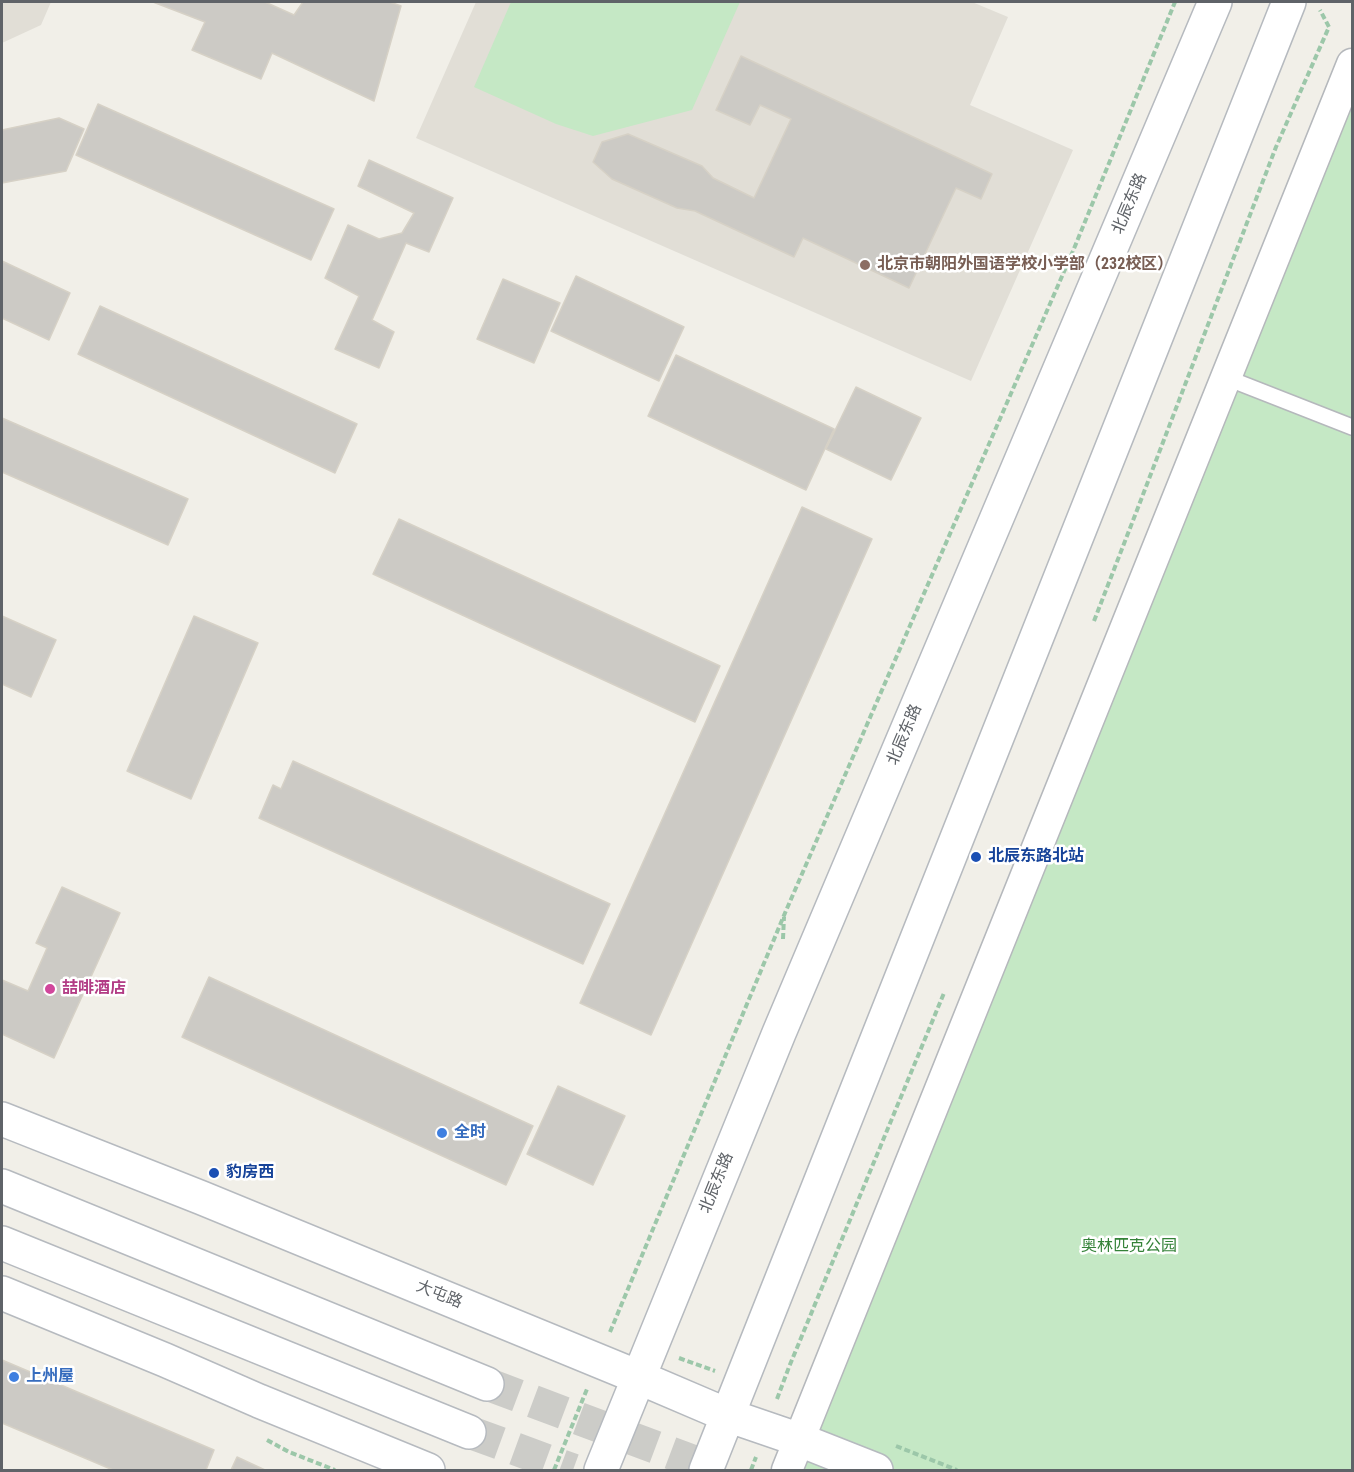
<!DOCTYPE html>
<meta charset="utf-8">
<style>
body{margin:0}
#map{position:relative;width:1354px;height:1472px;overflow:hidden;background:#f1efe8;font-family:"Roboto Condensed",sans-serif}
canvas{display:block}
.frame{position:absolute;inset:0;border:3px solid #5f6368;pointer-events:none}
</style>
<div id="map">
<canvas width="1354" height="1472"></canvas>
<div class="frame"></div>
</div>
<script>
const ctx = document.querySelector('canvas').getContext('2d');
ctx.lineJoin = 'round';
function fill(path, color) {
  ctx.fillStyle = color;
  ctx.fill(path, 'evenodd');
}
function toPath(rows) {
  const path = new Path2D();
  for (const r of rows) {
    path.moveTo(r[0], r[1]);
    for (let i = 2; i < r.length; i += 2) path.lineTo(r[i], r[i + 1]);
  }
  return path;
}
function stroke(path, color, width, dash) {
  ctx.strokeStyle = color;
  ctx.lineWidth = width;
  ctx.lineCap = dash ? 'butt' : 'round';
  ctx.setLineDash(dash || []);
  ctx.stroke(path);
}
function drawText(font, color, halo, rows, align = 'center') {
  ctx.font = font + ' "Roboto Condensed","Noto Sans SC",sans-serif';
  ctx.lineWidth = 5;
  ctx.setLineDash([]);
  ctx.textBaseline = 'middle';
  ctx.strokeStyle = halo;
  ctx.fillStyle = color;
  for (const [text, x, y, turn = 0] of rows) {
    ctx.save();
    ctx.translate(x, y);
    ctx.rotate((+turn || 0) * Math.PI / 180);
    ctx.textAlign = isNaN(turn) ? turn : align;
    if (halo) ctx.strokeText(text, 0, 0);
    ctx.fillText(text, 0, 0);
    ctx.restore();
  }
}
const education = toPath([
 [2,2,51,2,41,25,2,43],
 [476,2,972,2,1008,17,970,105,1073,150,971,381,416,138]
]);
const green = toPath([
 [511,2,740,2,692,110,593,136,556,124,474,87],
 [1352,90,1352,1470,799,1470]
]);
const building = toPath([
 [153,2,265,2,294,15,303,2,390,2,401,6,374,101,272,53,261,79,192,50,205,22,153,2],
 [741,56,992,174,981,199,956,188,909,288,803,238,794,257,695,211,677,208,612,179,593,162,602,142,628,134,702,166,713,178,754,198,791,119,760,105,750,125,716,110,741,56],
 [98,104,334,209,311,260,76,155,98,104],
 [59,118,84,129,66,171,2,183,2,130,59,118],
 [369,160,453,198,429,252,406,243,372,320,394,332,379,368,335,349,359,296,325,278,348,225,379,239,402,233,414,213,358,186,369,160],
 [2,261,70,293,49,340,2,318,2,261],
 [576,276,684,327,659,381,551,331,576,276],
 [503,279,560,303,534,363,477,339,503,279],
 [100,306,357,424,335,473,78,354,100,306],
 [676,355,834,429,806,490,648,416,676,355],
 [856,387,921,418,891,480,826,449,856,387],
 [2,418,188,499,168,545,2,472,2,418],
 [802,507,872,539,651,1035,580,1003,802,507],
 [399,519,720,666,695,722,373,574,399,519],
 [2,616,56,640,31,697,2,684,2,616],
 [194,616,258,643,191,799,127,771,194,616],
 [293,761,610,904,583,964,259,818,273,785,281,789,293,761],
 [62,887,120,913,54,1058,2,1034,2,980,28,991,47,948,36,943,62,887],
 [209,977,533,1126,506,1185,182,1037,209,977],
 [558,1086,625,1116,593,1185,527,1154,558,1086],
 [2,1360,214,1450,206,1470,113,1470,2,1423,2,1360],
 [237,1457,265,1470,231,1470,237,1457]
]);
const secondaryTunnel = toPath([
 [487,1384,716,1470],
 [469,1432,573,1470]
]);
const path = toPath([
 [1094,621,1139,505,1276,147,1329,27,1320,10],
 [783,939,784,917],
 [610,1332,785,913,1073,251,1175,2],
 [679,1358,715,1371],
 [777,1399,789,1367,944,993],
 [267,1440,289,1452,335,1470],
 [896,1446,957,1470],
 [554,1470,587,1389],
 [751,1470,756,1457]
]);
const lane = toPath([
 [1227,378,1352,427]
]);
const street = toPath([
 [787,1470,1352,64]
]);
const secondary = toPath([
 [2,1119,202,1198,638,1377,727,1415,800,1440,876,1470],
 [2,1186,487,1384],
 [2,1243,469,1432],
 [2,1293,165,1360,259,1401,428,1470],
 [601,1470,779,1033,1215,2],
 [706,1470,1289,2]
]);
const markers = [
 [865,265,6,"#8d6e63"],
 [976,857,6,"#1a4fb4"],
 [50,989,6,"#d1479c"],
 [442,1133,6,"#3f7fe0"],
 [214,1173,6,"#1a4fb4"],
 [14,1377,6,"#3f7fe0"]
];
const streetNames = [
 ["北辰东路",1130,204,-67],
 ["北辰东路",905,735,-67],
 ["北辰东路",717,1183,-68],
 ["大屯路",439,1295,22]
];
const educationNames = [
 ["北京市朝阳外国语学校小学部（232校区）",877,265]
];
const transitNames = [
 ["北辰东路北站",988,857],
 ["豹房西",226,1173]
];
const hotelNames = [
 ["喆啡酒店",62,989]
];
const shopNames = [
 ["全时",454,1133],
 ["上州屋",26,1377]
];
const parkNames = [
 ["奥林匹克公园",1129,1247]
];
fill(education, '#e1ded6');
fill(green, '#c5e8c5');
fill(building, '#cccac5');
stroke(building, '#d6d1c6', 1.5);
stroke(secondaryTunnel, '#ccccc8', 33, [33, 16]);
stroke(lane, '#b5b8bc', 18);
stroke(street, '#b5b8bc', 33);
stroke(secondary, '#b6babf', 36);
stroke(path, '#9cc7a9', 4, [6, 3]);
stroke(lane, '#fff', 15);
stroke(street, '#fff', 30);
stroke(secondary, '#fff', 33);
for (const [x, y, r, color] of markers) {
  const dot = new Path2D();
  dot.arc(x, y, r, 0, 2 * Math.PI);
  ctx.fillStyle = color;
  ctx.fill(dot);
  stroke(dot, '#fff', 2);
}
drawText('16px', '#5f6368', '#fff', streetNames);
drawText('bold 16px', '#785e54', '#fff', educationNames, 'left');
drawText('bold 16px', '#164399', '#fff', transitNames, 'left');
drawText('bold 16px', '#b23c85', '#fff', hotelNames, 'left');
drawText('bold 16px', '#366cbe', '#fff', shopNames, 'left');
drawText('16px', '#348238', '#fff', parkNames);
</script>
